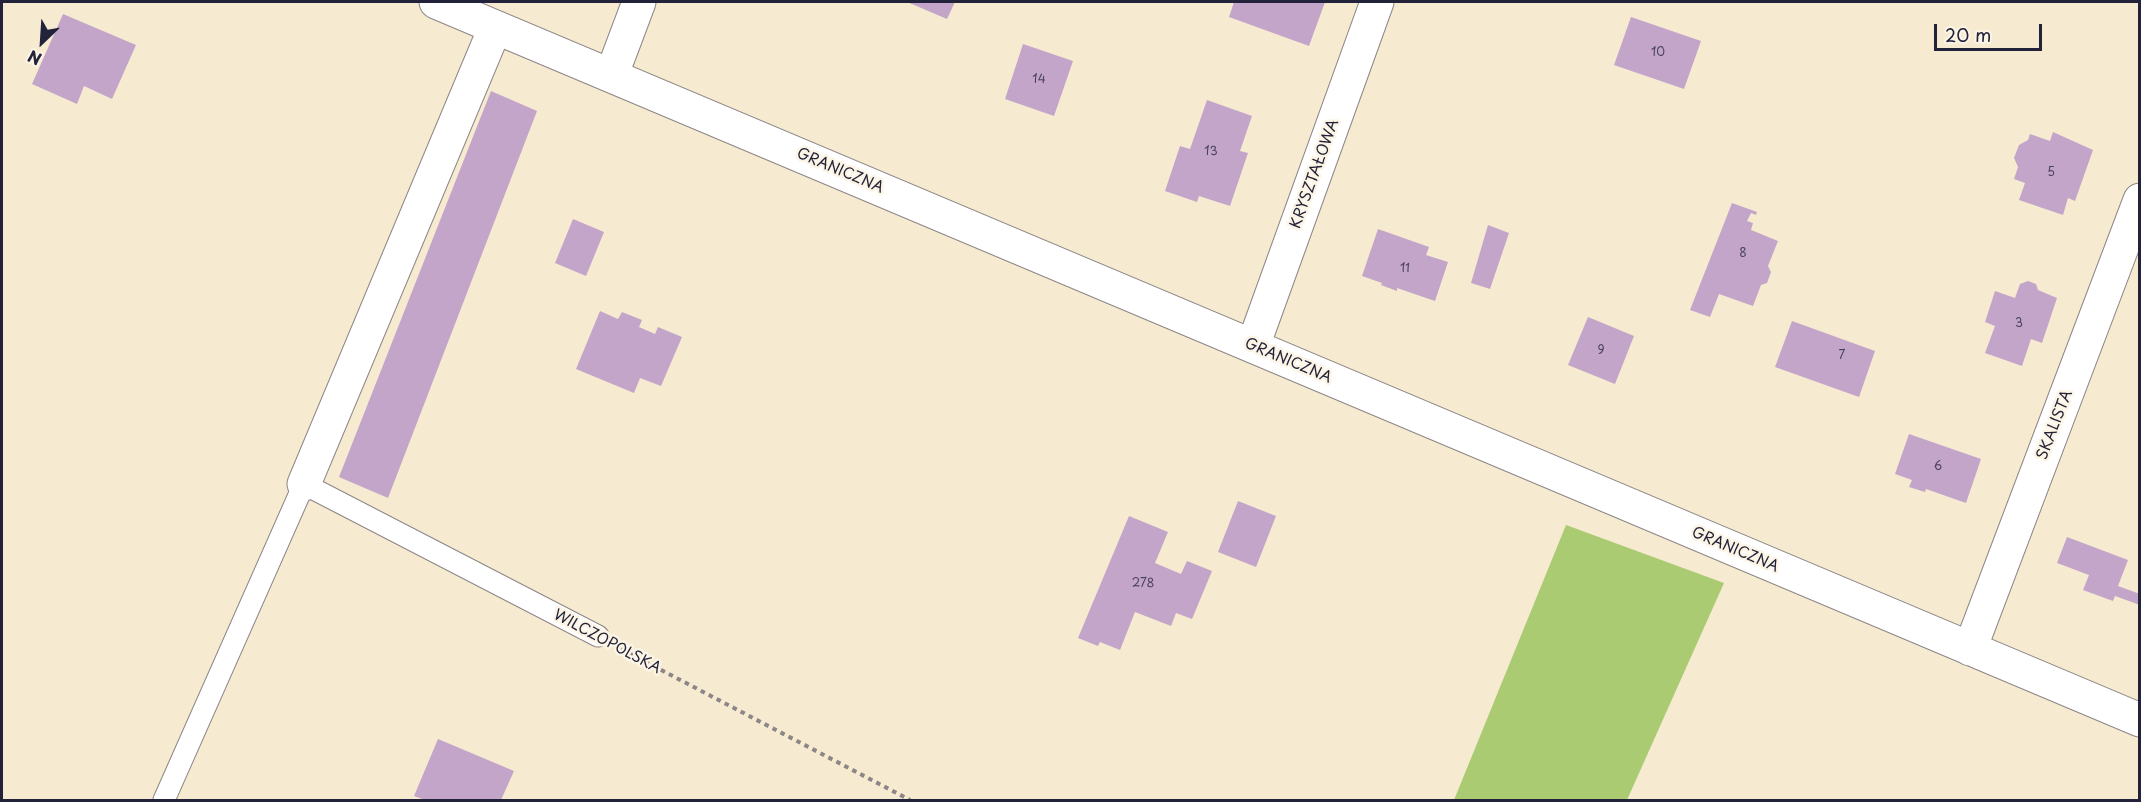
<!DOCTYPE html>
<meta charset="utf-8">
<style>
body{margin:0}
#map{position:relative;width:2141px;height:802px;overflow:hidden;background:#f6ead1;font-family:"Playpen Sans",sans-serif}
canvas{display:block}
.frame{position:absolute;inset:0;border:3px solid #22223b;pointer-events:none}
.north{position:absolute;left:12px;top:12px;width:60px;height:60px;-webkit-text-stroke:4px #fcf5e5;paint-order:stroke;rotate:205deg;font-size:16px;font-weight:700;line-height:24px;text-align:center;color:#22223b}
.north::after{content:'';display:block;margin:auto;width:21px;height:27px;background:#22223b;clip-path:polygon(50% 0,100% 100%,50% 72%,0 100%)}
.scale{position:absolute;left:1934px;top:24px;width:108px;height:27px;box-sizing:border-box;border:3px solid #22223b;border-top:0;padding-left:8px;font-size:18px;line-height:21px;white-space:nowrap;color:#22223b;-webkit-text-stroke:4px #fcf5e5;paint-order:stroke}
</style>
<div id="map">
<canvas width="2141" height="802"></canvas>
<div class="frame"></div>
<div class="north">N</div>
<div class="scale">20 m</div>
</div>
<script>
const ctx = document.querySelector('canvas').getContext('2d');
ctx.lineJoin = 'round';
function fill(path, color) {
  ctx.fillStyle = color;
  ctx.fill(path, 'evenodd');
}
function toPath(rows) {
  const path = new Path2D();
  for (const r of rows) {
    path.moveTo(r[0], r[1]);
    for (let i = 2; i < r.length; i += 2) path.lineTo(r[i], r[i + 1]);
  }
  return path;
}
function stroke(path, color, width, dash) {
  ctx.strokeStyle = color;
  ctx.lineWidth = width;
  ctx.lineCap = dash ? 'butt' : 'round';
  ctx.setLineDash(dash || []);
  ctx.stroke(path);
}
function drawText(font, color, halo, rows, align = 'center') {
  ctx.font = font + ' "Playpen Sans",sans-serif';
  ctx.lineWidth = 5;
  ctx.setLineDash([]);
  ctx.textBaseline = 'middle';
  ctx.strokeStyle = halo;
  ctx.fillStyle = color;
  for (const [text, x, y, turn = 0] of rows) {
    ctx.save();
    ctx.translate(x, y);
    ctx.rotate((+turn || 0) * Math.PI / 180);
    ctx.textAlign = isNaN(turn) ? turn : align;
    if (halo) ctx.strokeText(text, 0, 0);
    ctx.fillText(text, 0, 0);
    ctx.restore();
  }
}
const green = toPath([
 [1566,525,1724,583,1627,800,1454,800]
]);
const building = toPath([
 [907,2,955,2,947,19],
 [1234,2,1325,2,1309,46,1229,17],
 [63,14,136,45,112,99,84,86,77,104,32,84],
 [1631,17,1701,41,1684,89,1614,65],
 [1023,44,1073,61,1054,116,1005,99],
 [491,91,537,111,388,498,339,477],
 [1207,100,1252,116,1240,151,1248,153,1230,206,1199,196,1197,202,1165,191,1180,146,1190,149],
 [2053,132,2093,150,2075,201,2068,198,2063,215,2019,200,2025,183,2014,179,2018,167,2014,158,2019,145,2028,140,2030,134,2050,141],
 [1732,203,1757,212,1756,215,1751,213,1747,221,1753,223,1751,230,1778,241,1768,266,1771,272,1767,283,1761,285,1753,306,1719,294,1710,317,1690,310],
 [573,219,604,232,586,276,555,263],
 [1488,225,1509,233,1490,289,1471,283],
 [1378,229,1429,247,1426,255,1448,262,1435,301,1397,288,1397,291,1381,285,1382,283,1362,276],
 [2028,281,2036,284,2038,290,2057,298,2042,343,2031,339,2022,366,1985,353,1995,326,1985,322,1995,291,2015,298,2020,284],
 [600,311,618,319,622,312,642,320,639,327,655,334,658,327,682,337,661,386,640,378,634,393,576,369],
 [1588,317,1634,336,1615,384,1568,365],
 [1792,321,1875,351,1859,397,1775,367],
 [1909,434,1981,459,1966,503,1926,489,1925,492,1909,487,1912,480,1895,474],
 [1238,501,1276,516,1256,567,1218,552],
 [1129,516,1168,532,1155,563,1181,574,1187,561,1212,571,1192,619,1176,613,1171,626,1135,612,1120,650,1100,642,1098,646,1078,638],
 [2067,537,2128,560,2118,586,2140,594,2140,605,2115,596,2113,601,2083,590,2089,575,2057,563],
 [438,739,514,771,501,800,425,800,414,796]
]);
const path = toPath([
 [621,649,910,800]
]);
const lane = toPath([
 [164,800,304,484,598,636]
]);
const street = toPath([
 [436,2,2140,720],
 [612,74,639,2],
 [1253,346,1377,2],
 [304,484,495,28],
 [1970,649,2140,200]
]);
const numberNames = [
 ["10",1658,53],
 ["14",1039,80],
 ["13",1211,152],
 ["5",2051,173],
 ["8",1743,254],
 ["11",1405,269],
 ["3",2019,324],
 ["9",1601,351],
 ["7",1842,356],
 ["6",1938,467],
 ["278",1143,584]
];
const streetNames = [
 ["GRANICZNA",840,171,23],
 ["KRYSZTAŁOWA",1315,174,-70],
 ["GRANICZNA",1288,361,23],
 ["SKALISTA",2055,425,-69],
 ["GRANICZNA",1735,550,23],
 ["WILCZOPOLSKA",607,642,28]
];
fill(green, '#abcb73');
fill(building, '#c4a5ca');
stroke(lane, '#8c8686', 23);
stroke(street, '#8c8686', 35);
stroke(path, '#8c8686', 4, [4.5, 4.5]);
stroke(lane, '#fff', 21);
stroke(street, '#fff', 33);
drawText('12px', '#4a435f', null, numberNames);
drawText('15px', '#22223b', '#fcf5e5', streetNames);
</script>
